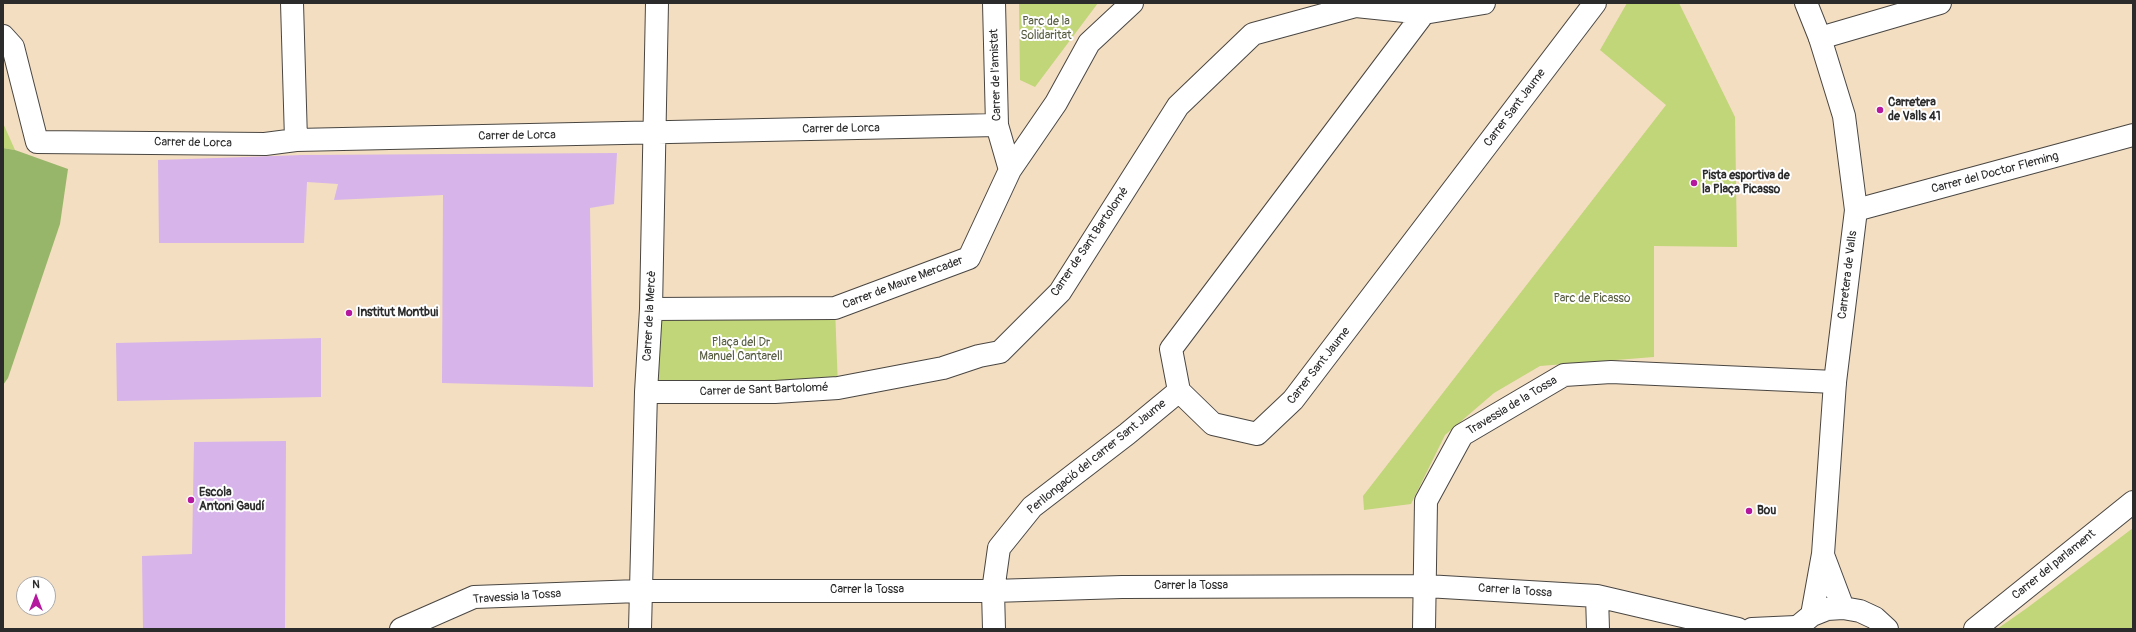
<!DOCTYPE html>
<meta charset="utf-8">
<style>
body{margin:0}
#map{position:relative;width:2136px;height:632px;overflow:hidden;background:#f4dec2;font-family:Pangolin,sans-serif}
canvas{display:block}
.frame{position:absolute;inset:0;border:4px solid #2b2b2b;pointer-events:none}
.north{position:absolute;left:16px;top:576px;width:40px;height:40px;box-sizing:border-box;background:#fff;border:1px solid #aaa;border-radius:50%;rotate:0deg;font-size:11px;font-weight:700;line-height:16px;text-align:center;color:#2b2b2b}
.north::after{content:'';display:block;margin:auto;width:14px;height:18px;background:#b5179e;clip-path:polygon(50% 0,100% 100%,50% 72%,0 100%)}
</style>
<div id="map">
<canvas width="2136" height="632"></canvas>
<div class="frame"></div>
<div class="north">N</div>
</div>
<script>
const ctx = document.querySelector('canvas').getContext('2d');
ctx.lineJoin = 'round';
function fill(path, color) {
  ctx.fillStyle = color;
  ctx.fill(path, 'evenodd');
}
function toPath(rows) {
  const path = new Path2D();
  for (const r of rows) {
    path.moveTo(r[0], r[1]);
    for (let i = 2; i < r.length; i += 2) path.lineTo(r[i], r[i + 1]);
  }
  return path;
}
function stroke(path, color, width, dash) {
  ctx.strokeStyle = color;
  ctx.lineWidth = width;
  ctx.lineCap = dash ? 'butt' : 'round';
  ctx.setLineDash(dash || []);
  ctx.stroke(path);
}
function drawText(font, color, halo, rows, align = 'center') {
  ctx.font = font + ' Pangolin,sans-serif';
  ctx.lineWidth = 4;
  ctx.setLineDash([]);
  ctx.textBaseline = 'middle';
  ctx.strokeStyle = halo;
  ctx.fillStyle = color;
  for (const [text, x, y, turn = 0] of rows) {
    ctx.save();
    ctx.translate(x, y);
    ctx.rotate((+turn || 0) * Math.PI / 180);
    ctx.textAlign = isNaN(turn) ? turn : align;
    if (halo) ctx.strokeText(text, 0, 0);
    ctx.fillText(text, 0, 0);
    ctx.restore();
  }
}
const green = toPath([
 [1019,3,1098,3,1035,87,1020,80],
 [1627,3,1679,3,1735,117,1737,247,1654,246,1654,357,1540,366,1494,393,1445,435,1411,504,1364,510,1363,496,1666,105,1600,50],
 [3,123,15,150,3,148],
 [835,308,838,388,646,392,651,309],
 [2133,528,2133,629,1997,629,2027,608]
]);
const forest = toPath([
 [3,148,15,150,68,169,60,224,8,378,3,385]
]);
const building = toPath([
 [617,153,614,204,590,208,593,387,442,383,443,195,334,200,338,184,307,182,304,243,159,243,158,160,303,155],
 [321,338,321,397,117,401,116,343],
 [286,441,285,629,143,629,142,556,192,554,194,442]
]);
const street = toPath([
 [292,3,296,140],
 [994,3,997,125,1010,170],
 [1424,13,1171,349,1179,391,1213,424,1257,434,1293,400,1595,3],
 [3,36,13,47,37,142,265,144,296,140,997,125],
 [1820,38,1940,3],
 [1856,210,2133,135],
 [651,309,835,308,969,258,1010,170,1056,103,1089,43,1132,3],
 [646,392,775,392,838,388,943,368,979,356,1000,352,1060,292,1178,106,1253,34,1356,6,1424,13,1484,3],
 [1597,596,1598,629],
 [401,629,474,597,639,591,993,591,1122,587,1426,586,1597,596,1738,629],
 [640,629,646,392,651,309,657,3],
 [994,629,993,591,999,548,1032,507,1127,434,1179,391],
 [1424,629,1426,501,1462,435,1564,375,1611,372,1835,382],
 [1752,629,1796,627],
 [1975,629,2133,502]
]);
const secondary = toPath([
 [1806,3,1820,38,1844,116,1856,210,1835,382,1823,554,1812,615],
 [1823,555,1843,608],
 [1795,629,1812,615,1827,609,1843,608,1860,611,1875,618,1887,629]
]);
const markers = [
 [1880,110,4,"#b5179e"],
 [1694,183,4,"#b5179e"],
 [349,313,4,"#b5179e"],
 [191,500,4,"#b5179e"],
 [1749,511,4,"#b5179e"]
];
const parkNames = [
 ["Parc de la",1046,22],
 ["Solidaritat",1046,36],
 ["Parc de Picasso",1592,299],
 ["Plaça del Dr",741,343],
 ["Manuel Cantarell",741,357]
];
const streetNames = [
 ["Carrer de l'amistat",996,75,-92],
 ["Carrer Sant Jaume",1515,108,-53],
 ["Carrer de Lorca",841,129,-1],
 ["Carrer de Lorca",517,136,-1],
 ["Carrer de Lorca",193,143,1],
 ["Carrer del Doctor Fleming",1995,173,-15],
 ["Carrer de Sant Bartolomé",1090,242,-56],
 ["Carretera de Valls",1848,275,-83],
 ["Carrer de Maure Mercader",903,283,-21],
 ["Carrer de la Mercè",650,316,-87],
 ["Carrer Sant Jaume",1319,366,-52],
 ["Carrer de Sant Bartolomé",764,390,-2],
 ["Travessia de la Tossa",1512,406,-31],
 ["Perllongació del carrer Sant Jaume",1097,457,-39],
 ["Carrer del parlament",2054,565,-39],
 ["Carrer la Tossa",1191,586],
 ["Carrer la Tossa",867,590],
 ["Carrer la Tossa",1515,591,4],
 ["Travessia la Tossa",517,597,-4]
];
const poiNames = [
 ["Carretera",1888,103],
 ["de Valls 41",1888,117],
 ["Pista esportiva de",1702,176],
 ["la Plaça Picasso",1702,190],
 ["Institut Montbui",357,313],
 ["Escola",199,493],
 ["Antoni Gaudí",199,507],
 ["Bou",1757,511]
];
fill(green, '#c1d579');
fill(forest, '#98b669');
fill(building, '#d7b4e9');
stroke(street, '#494642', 24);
stroke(secondary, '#494642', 24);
stroke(street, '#fff', 22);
stroke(secondary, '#fff', 22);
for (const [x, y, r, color] of markers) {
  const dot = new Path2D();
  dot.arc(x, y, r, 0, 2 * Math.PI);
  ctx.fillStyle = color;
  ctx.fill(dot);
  stroke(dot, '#fff', 1.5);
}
drawText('12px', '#585e42', '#fff', parkNames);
drawText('12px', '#2b2b2b', '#fff', streetNames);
drawText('bold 12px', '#2b2b2b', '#fff', poiNames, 'left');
</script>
